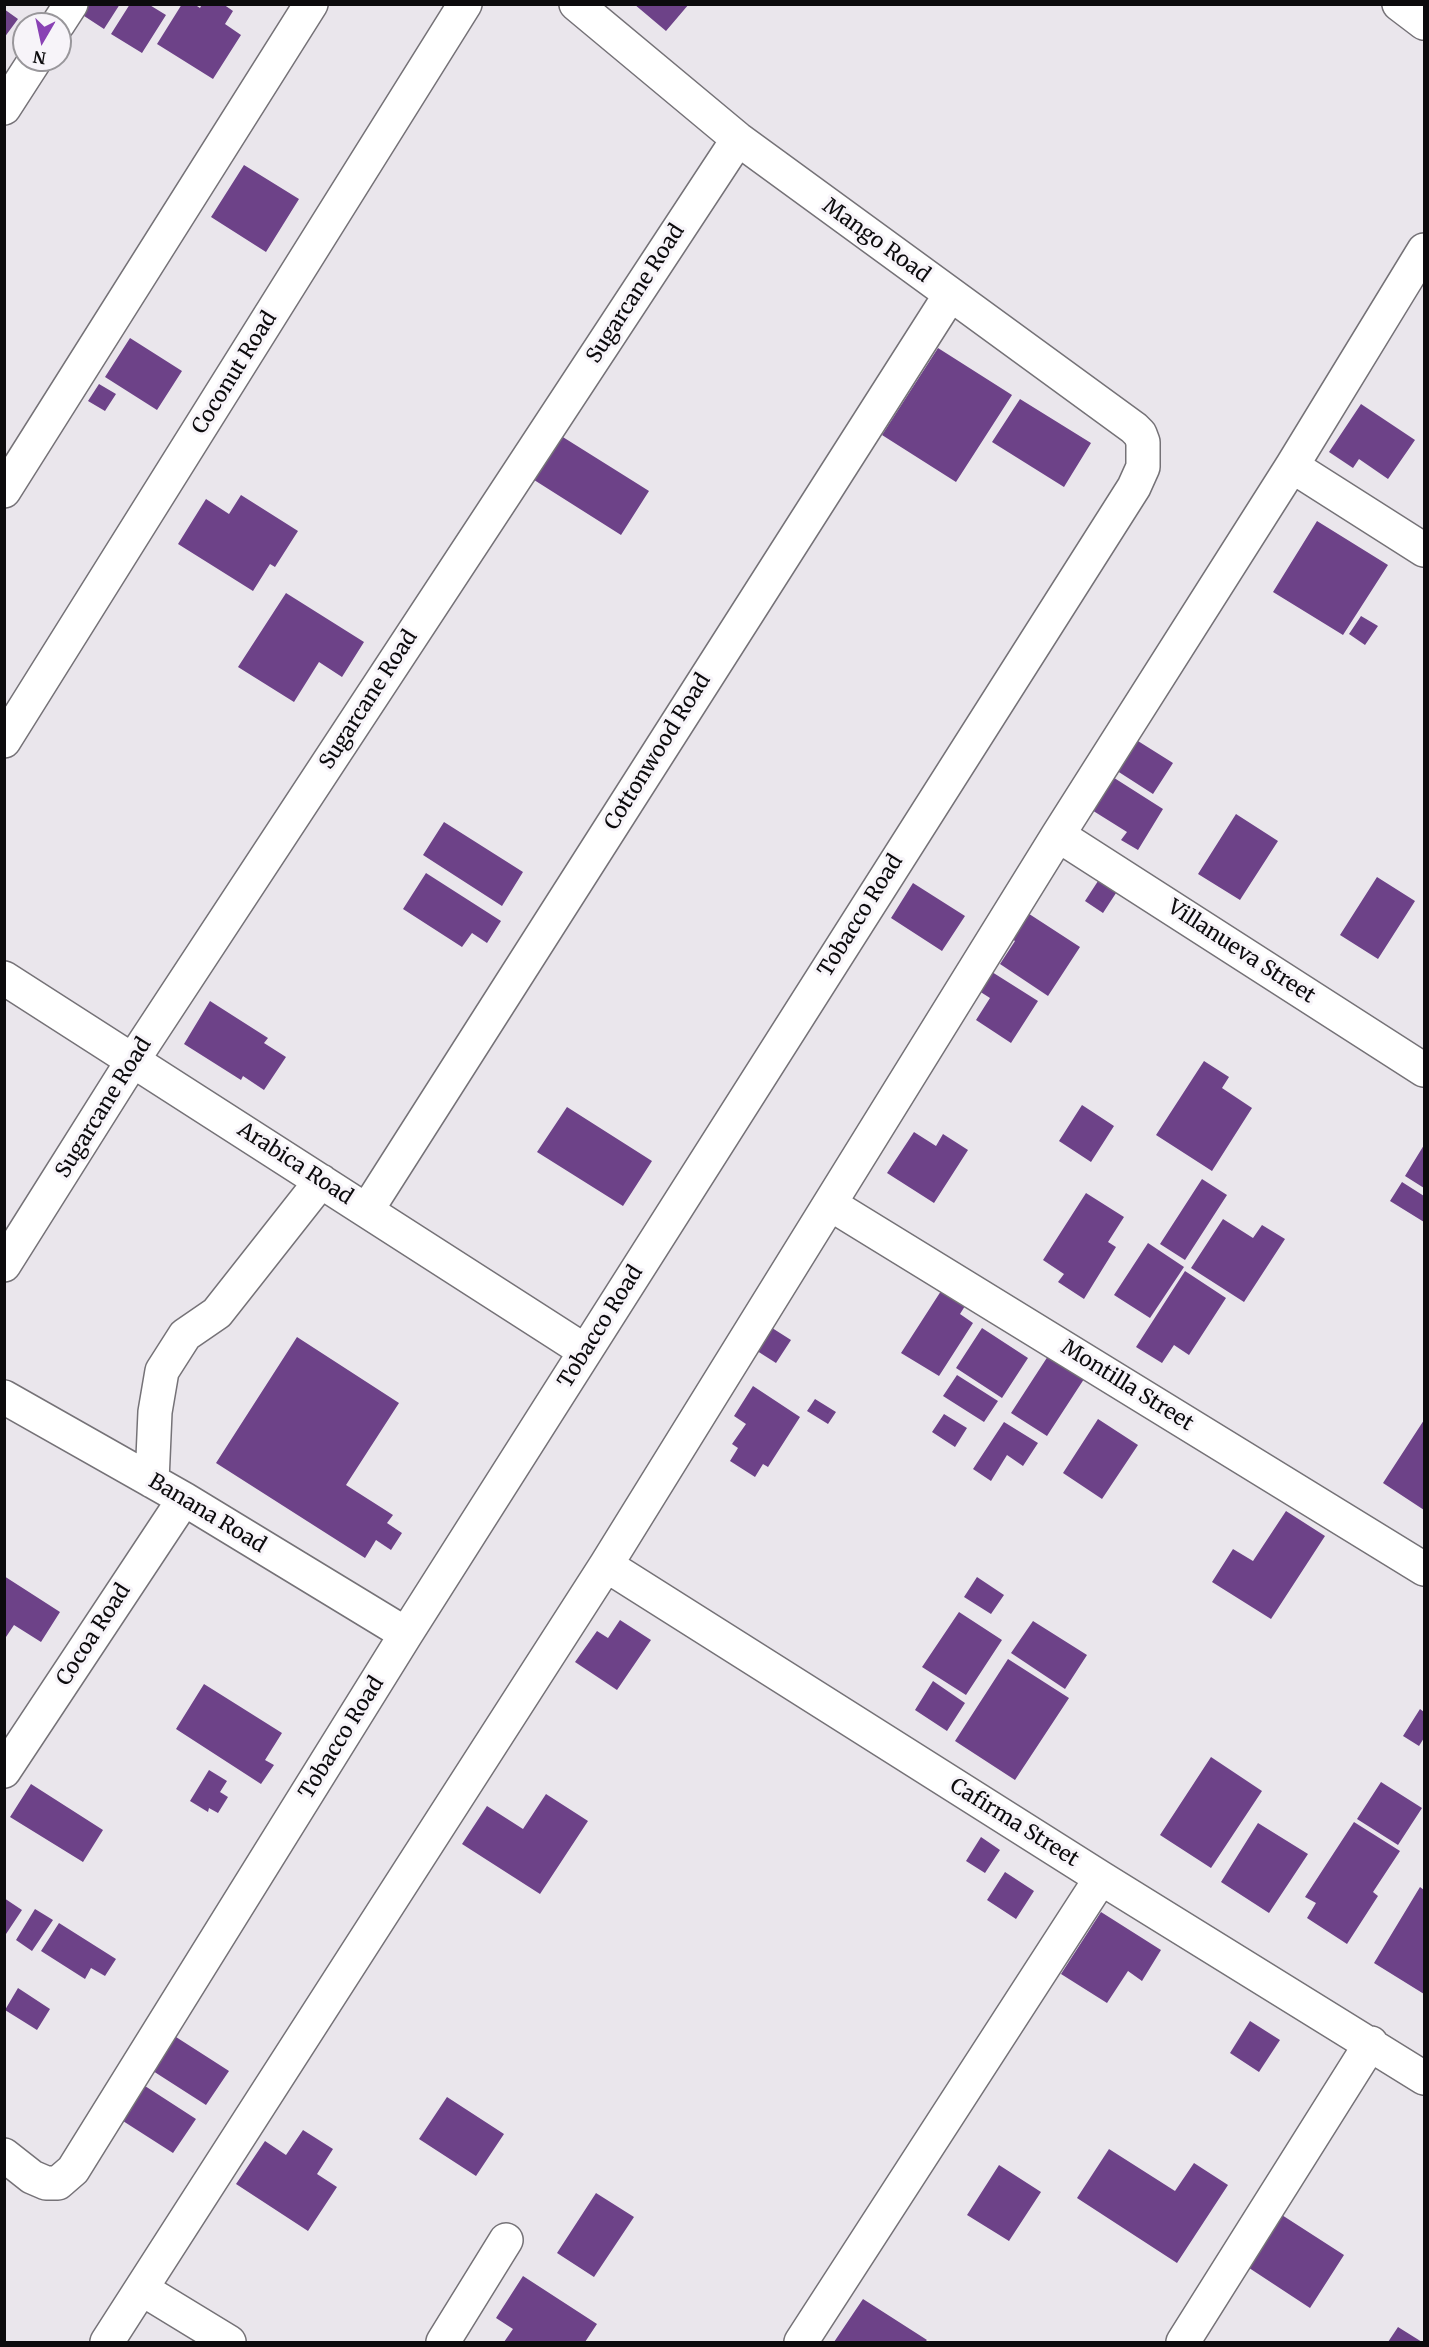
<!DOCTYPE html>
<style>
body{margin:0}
#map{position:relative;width:1429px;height:2347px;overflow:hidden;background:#eae6ec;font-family:Merriweather,serif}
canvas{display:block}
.frame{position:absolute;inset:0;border:6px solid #0c0b0d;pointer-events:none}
.north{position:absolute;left:12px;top:12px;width:60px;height:60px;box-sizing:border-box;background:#f7f4f9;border:2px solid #99979b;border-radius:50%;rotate:189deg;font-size:16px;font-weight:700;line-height:24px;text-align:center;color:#0c0b0d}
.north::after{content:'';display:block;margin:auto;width:21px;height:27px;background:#8941b4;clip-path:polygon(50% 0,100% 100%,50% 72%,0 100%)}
</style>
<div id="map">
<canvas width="1429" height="2347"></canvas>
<div class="frame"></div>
<div class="north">N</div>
</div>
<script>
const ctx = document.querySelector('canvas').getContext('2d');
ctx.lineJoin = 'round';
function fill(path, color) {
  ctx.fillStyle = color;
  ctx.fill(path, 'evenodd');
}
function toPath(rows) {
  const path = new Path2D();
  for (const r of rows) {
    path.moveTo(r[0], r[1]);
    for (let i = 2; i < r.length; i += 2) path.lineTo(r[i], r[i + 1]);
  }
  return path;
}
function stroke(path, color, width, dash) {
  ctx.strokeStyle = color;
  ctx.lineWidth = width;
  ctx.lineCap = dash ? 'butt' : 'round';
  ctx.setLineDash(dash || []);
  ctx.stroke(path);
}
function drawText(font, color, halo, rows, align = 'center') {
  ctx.font = font + ' Merriweather,serif';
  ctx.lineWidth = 6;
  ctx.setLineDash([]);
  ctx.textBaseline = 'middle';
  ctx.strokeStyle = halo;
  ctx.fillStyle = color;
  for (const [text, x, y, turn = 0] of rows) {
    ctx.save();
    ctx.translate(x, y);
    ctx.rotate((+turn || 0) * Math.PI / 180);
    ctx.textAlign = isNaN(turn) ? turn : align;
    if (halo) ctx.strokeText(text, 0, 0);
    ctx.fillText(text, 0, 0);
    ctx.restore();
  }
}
const building = toPath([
 [83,4,120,4,104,29,78,12],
 [130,4,148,4,166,15,142,53,111,34],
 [182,4,194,4,200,8,202,4,223,4,233,11,225,24,241,35,213,79,157,44],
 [634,4,689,4,666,31],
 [4,9,18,19,4,38],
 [244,165,299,199,266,252,211,217],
 [130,338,182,371,157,410,105,377],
 [938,348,1012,395,956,482,882,435],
 [99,384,116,394,105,411,88,401],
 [1020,399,1091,443,1064,487,992,442],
 [1361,404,1415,440,1388,479,1359,459,1353,468,1329,452],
 [558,434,649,491,621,535,531,478],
 [241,495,298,531,275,567,270,564,253,591,178,544,206,499,229,514],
 [1317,521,1388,565,1343,635,1273,592],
 [286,593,364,642,342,677,319,662,294,702,238,667],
 [1361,616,1378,626,1365,645,1349,634],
 [1130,736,1173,763,1153,794,1111,767],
 [1108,774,1163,809,1138,850,1121,840,1127,832,1087,807],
 [1236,814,1278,841,1240,900,1198,874],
 [444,822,523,872,502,906,423,855],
 [426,873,501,921,487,943,472,933,462,947,403,909],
 [1377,877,1415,901,1378,959,1340,935],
 [1100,878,1118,890,1103,913,1085,901],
 [913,883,965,916,942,951,891,918],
 [1020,908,1080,947,1048,996,1000,964,1015,941,1003,933],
 [992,972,1038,1001,1011,1043,976,1020,990,998,979,991],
 [210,1001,268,1038,264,1043,286,1057,264,1090,243,1076,241,1080,184,1044],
 [1204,1061,1229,1077,1222,1088,1252,1108,1212,1171,1156,1135],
 [1082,1105,1114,1126,1091,1162,1059,1141],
 [567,1107,652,1161,623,1206,537,1152],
 [914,1132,936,1146,943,1134,968,1150,934,1203,887,1173],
 [1424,1145,1424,1188,1405,1176],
 [1202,1179,1227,1195,1185,1260,1160,1244],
 [1402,1182,1424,1196,1424,1222,1390,1201],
 [1086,1193,1124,1217,1108,1242,1116,1247,1084,1299,1058,1282,1064,1274,1043,1260],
 [1223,1219,1253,1238,1262,1225,1285,1239,1244,1302,1191,1268],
 [1148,1243,1184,1267,1150,1318,1114,1295],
 [1185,1271,1226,1298,1189,1355,1174,1345,1162,1363,1136,1347],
 [941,1291,965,1306,960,1314,973,1323,939,1376,901,1353],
 [769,1326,791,1340,776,1363,754,1349],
 [982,1328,1028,1358,1002,1398,956,1368],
 [297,1337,399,1403,346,1485,393,1515,387,1523,402,1533,391,1550,376,1540,365,1558,216,1463],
 [1050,1353,1086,1376,1047,1436,1011,1413],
 [957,1375,998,1401,984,1422,943,1396],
 [753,1386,800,1417,768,1467,763,1464,755,1477,730,1461,738,1448,732,1444,746,1424,734,1416],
 [815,1399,836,1412,828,1424,807,1411],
 [944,1414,967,1428,955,1447,932,1432],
 [1098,1419,1138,1445,1102,1499,1063,1473],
 [1424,1420,1424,1510,1383,1483],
 [1004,1422,1038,1443,1023,1466,1007,1455,991,1481,973,1469],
 [1286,1511,1325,1536,1271,1619,1212,1582,1233,1549,1253,1561],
 [4,1576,60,1612,41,1642,14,1625,4,1640],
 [977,1577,1004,1595,991,1614,964,1597],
 [959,1612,1002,1640,966,1695,922,1667],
 [620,1620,651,1640,617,1690,575,1662,597,1631,608,1638],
 [1033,1621,1087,1655,1065,1689,1011,1653],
 [1008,1659,1069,1698,1015,1780,955,1741],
 [933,1681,965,1703,947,1731,915,1710],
 [204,1684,282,1733,265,1760,274,1765,261,1784,176,1729],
 [1420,1709,1424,1712,1424,1738,1419,1746,1403,1736],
 [1211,1757,1262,1791,1211,1868,1160,1835],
 [209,1770,227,1781,220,1792,228,1797,218,1813,209,1808,208,1812,190,1801],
 [1381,1782,1422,1808,1398,1845,1357,1819],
 [31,1784,103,1830,83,1862,10,1817],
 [546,1794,588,1821,540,1894,462,1844,487,1806,523,1829],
 [1354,1822,1400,1851,1373,1892,1378,1896,1347,1944,1307,1918,1316,1903,1305,1897],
 [1258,1823,1308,1854,1269,1913,1221,1882],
 [981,1837,1000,1850,985,1873,966,1861],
 [1005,1872,1034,1891,1016,1919,987,1900],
 [1420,1887,1424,1890,1424,1994,1374,1963],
 [4,1898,22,1910,4,1937],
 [35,1909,53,1920,32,1951,16,1940],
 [1101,1912,1161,1950,1142,1981,1128,1971,1107,2003,1061,1974],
 [59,1923,116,1959,105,1976,91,1968,85,1979,41,1951],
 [18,1988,50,2009,37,2030,5,2010],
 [1250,2021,1280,2040,1259,2072,1230,2053],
 [176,2037,229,2071,206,2105,153,2071],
 [145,2086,196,2119,173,2153,123,2121],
 [447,2097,504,2134,476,2176,419,2139],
 [303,2130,333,2149,317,2174,337,2187,308,2231,236,2184,265,2141,286,2155],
 [1109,2149,1175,2191,1194,2163,1228,2185,1177,2263,1077,2198],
 [999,2165,1041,2192,1009,2241,967,2215],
 [596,2193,634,2217,594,2277,557,2253],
 [1271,2208,1344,2255,1310,2308,1237,2260],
 [523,2276,597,2324,585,2342,504,2342,513,2329,496,2318],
 [863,2299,927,2340,925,2342,834,2342],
 [1398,2327,1422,2342,1388,2342]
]);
const minor = toPath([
 [1399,4,1424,23],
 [58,24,71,4],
 [4,108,35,60],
 [1292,466,1424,550],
 [4,491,311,4],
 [4,741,465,4],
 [1058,835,1424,1070],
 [4,978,585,1351],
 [830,1204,1424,1569],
 [367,1210,950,295],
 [4,1265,133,1060,738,139],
 [4,1397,184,1499,406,1634],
 [152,1481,155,1412,162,1371,185,1335,217,1313,321,1181],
 [606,1565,1101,1878,1424,2078],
 [4,1771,184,1499],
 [4,2155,32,2177,46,2183,58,2183,73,2170,406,1634,1134,487,1143,467,1143,442,1140,434,1134,428,738,139,576,4],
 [142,2289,229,2342],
 [107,2342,606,1565,1058,835,1292,466,1424,250],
 [443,2342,506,2240],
 [801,2342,1101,1878],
 [1183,2342,1371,2043]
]);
const streetNames = [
 ["Mango Road",876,241,36],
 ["Sugarcane Road",636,294,-57],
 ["Coconut Road",235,373,-58],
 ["Sugarcane Road",369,700,-57],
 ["Cottonwood Road",658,752,-58],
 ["Tobacco Road",861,916,-58],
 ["Villanueva Street",1241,952,33],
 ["Sugarcane Road",104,1108,-58],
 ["Arabica Road",295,1164,33],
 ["Tobacco Road",601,1327,-58],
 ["Montilla Street",1127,1386,32],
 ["Banana Road",207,1514,31],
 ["Cocoa Road",94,1635,-57],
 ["Tobacco Road",342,1738,-58],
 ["Cafirma Street",1014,1823,32]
];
fill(building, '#6d4288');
stroke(minor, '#757277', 36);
stroke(minor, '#fff', 33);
drawText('21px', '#0c0b0d', '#f7f4f9', streetNames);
</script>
